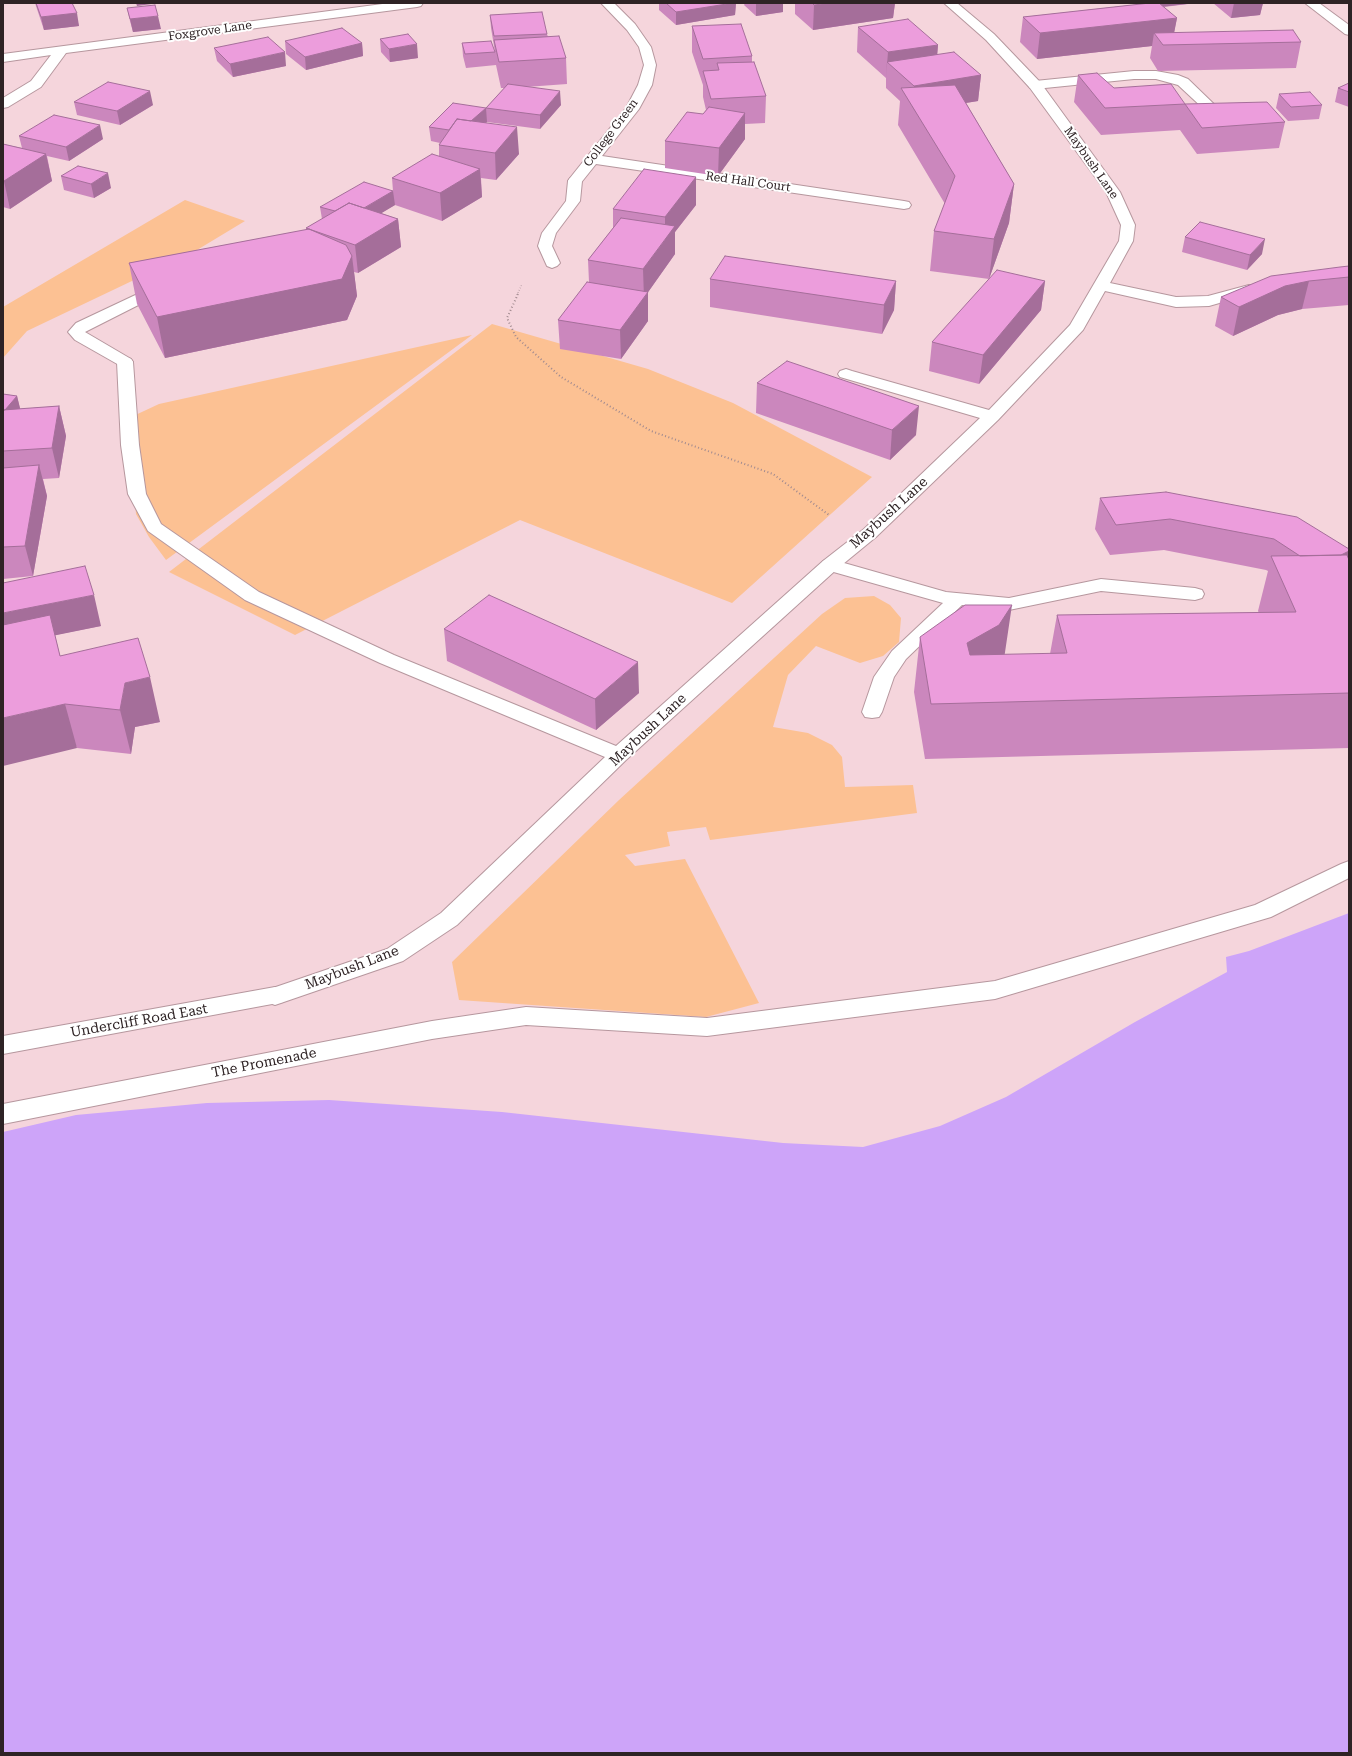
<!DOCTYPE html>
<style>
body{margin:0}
#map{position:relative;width:1352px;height:1756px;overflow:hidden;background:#f5d5dc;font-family:"Roboto Serif",serif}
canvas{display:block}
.frame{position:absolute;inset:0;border:4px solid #2e2325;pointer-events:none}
</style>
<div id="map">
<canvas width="1352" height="1756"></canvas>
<div class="frame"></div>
</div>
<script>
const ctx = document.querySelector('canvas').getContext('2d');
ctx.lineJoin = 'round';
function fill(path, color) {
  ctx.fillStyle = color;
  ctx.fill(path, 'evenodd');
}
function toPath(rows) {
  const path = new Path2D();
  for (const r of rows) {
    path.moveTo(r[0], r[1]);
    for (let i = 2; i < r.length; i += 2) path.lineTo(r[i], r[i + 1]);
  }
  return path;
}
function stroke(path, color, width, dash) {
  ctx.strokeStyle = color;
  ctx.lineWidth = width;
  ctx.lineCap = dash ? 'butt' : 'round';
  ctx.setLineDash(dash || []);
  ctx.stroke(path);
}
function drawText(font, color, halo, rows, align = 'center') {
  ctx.font = font + ' "Roboto Serif",serif';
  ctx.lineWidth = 4;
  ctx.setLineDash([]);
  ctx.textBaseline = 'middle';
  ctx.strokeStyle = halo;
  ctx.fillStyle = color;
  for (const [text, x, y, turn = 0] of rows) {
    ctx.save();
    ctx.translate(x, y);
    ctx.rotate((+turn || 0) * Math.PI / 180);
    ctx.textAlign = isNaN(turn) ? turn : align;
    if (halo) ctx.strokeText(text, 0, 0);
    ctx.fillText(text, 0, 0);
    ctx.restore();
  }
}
const green = toPath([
 [185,200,245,221,197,250,27,331,3,358,3,307],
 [492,324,648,369,733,403,872,477,732,603,520,520,295,635,169,572],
 [472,335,166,560,149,537,136,514,129,418,159,404],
 [874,596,890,605,901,618,899,642,883,656,860,663,816,646,788,675,773,727,808,733,832,745,842,757,845,787,913,785,917,813,710,840,706,827,667,832,670,846,625,855,635,866,685,859,759,1003,706,1017,459,1000,452,962,619,800,822,614,845,598]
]);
const water = toPath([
 [1349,913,1349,1753,3,1753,3,1132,76,1115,207,1103,329,1100,502,1112,783,1143,863,1147,940,1126,1006,1097,1135,1022,1227,972,1226,957,1249,951]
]);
const pathFar1 = toPath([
 [517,295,522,284]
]);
const path = toPath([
 [518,294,507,318,516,337,561,377,651,431,773,474,829,515]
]);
const lane = toPath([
 [1134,71,1156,71,1178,75,1188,79,1218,108,1216,111,1206,111,1178,85,1156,79,1134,79,1035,89,1030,88,1028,85,1030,82,1035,81,1134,71],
 [575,177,580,178,582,181,580,201,556,233,552,246,560,263,557,266,552,268,547,266,538,246,542,233,566,201,568,181,570,178,575,177],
 [163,282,168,284,171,287,168,290,85,332,131,359,133,362,131,365,125,367,119,365,75,340,68,332,76,323,163,282],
 [830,559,946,592,1009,598,1101,579,1195,588,1202,590,1204,594,1202,598,1195,600,1101,591,1009,610,962,605,906,659,894,677,882,712,879,717,872,718,865,717,862,712,874,677,892,651,943,603,823,569,821,565,823,561,830,559]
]);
const street = toPath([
 [390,3,423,3,421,6,417,7,66,53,41,87,8,107,3,108,3,98,31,81,51,55,3,62,3,54,390,3],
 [601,3,614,3,635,24,651,47,656,65,652,85,639,109,602,156,904,201,909,202,911,205,909,208,904,209,596,164,580,184,575,185,570,184,568,181,570,178,626,108,638,85,644,65,639,47,627,30,601,3],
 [944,3,957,3,994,34,1040,82,1120,192,1135,225,1133,241,1110,283,1176,297,1208,296,1249,285,1254,287,1257,290,1254,293,1209,306,1176,307,1105,291,1083,330,998,420,876,537,837,569,626,760,457,925,403,961,275,1005,267,1002,263,996,267,990,387,949,441,913,605,757,380,663,245,600,148,531,128,494,121,445,117,362,119,359,125,357,131,359,133,362,139,445,146,494,161,524,259,592,394,655,616,746,823,561,864,529,980,418,840,377,838,374,840,371,846,369,852,371,989,410,1070,325,1119,241,1121,225,1106,192,1030,88,986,40,944,3],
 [1305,3,1319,3,1349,25,1349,35,1345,34,1305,3],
 [1349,861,1349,878,1271,917,995,999,707,1036,526,1025,432,1039,3,1124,3,1104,432,1021,526,1007,707,1018,995,981,1255,905,1341,864,1349,861]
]);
const secondary = toPath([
 [275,987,283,990,287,996,283,1002,3,1054,3,1036,275,987]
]);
const wall = toPath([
 [35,3,72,3,79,26,44,30],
 [659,3,736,3,735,15,676,25,659,10],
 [745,3,783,3,783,12,756,16,744,5],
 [795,3,895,3,893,18,813,30,795,14],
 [1150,3,1196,3,1164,7,1177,18,1174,32,1301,42,1296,68,1158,71,1150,58,1152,46,1037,59,1020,42,1023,17],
 [1213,3,1263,3,1260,15,1231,18],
 [127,8,161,29,133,32,130,21],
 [490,15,547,34,548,37,566,58,567,84,526,87,561,105,540,129,487,122,485,123,519,154,496,180,481,178,482,197,442,221,395,205,381,213,398,219,401,247,358,273,354,272,357,296,347,320,165,358,137,304,129,263,306,230,306,228,322,219,320,207,393,191,392,178,439,157,439,145,440,143,431,141,429,127,486,108,504,88,501,88,496,65,466,68,463,56,462,43,495,52,491,28],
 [692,26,752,56,752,62,766,96,765,123,745,124,745,139,718,176,665,168,665,141,703,114,706,110,703,97,703,85,692,52],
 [858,27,938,45,937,55,981,75,978,101,966,103,1014,184,1009,223,989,279,930,271,934,231,945,204,898,125,900,101,886,88,886,78,857,52],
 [380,39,418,58,390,62,381,52],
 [285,41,362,43,363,56,306,70,286,54],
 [214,48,286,66,233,77,217,61],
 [1078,75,1114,88,1185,104,1285,122,1279,148,1197,154,1180,130,1101,135,1074,102],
 [1349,83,1349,107,1335,102,1338,88],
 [1279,94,1322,105,1319,119,1288,121,1276,108],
 [74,102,153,105,120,125,77,115],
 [19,136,103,139,69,161,47,156,52,181,10,209,3,207,3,144,22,148],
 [61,176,111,188,94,198,64,190],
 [696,177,696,205,675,232,675,254,648,292,648,321,621,359,560,349,558,320,589,282,588,260,613,228,613,209],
 [1185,237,1262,254,1247,270,1182,252],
 [1349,266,1349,305,1302,309,1278,315,1233,336,1215,326,1221,297],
 [710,279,896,281,894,310,882,334,710,307],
 [1045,281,1041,310,979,384,929,371,932,342],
 [757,383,916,435,890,460,756,413],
 [3,394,17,396,20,409,59,406,66,436,59,478,43,479,47,496,33,576,3,579],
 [1100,498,1349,549,1349,748,925,759,914,692,920,637,1004,655,1050,654,1057,615,1259,613,1258,611,1268,571,1266,570,1164,550,1110,555,1095,529],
 [3,583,101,626,55,635,60,656,160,722,135,727,131,754,77,748],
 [444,629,639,693,596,730,447,661]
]);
const shadedWall = toPath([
 [136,3,159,3,137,6],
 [733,3,736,3,735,15,676,25,676,12],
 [756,3,783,3,783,12,756,16],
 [830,3,895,3,893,18,813,30,814,5],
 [1161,3,1196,3,1160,7],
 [1234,3,1263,3,1260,15,1231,18],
 [77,13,79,26,44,30,41,17],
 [158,16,161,29,133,32,130,19],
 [1177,18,1172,44,1154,33,1152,46,1037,59,1040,33],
 [362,43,363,56,306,70,305,57],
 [417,44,418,58,390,62,389,49],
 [938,45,936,70,887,62,886,78,888,52],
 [285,52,286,66,233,77,230,64],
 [981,75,978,101,915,111,912,106,914,86],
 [150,91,153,105,120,125,117,111],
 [560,91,561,105,540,129,540,115],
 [486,108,487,122,459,145,458,132],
 [745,113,745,139,718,176,719,148],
 [100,125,103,139,69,161,66,147],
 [517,127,519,154,496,180,495,153],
 [46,154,52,181,10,209,4,181],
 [480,169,482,197,442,221,440,193],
 [108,173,111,188,94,198,91,184],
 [696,177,696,205,675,232,675,254,644,298,643,269,665,240,665,217],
 [1014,184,1009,223,989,279,994,239],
 [393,191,395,205,352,231,350,217],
 [398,219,401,247,358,273,355,245],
 [1265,239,1262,254,1247,270,1250,255],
 [352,256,357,296,347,320,165,358,157,317],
 [896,281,894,310,882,334,884,305],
 [1045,281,1041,310,979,384,983,355],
 [1309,281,1302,309,1278,315,1233,336,1239,307,1285,286],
 [648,292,648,321,621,359,620,330],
 [17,396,21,412,3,412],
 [59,406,66,436,59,478,52,448],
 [919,406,916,435,890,460,892,430],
 [39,465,47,496,33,576,25,546],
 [1349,551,1349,557,1342,581,1318,567],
 [94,595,101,626,3,646,3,613],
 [1012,605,1004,659,960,698,967,643],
 [638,662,639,693,596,730,595,699],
 [150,677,160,722,135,727,131,754,120,710,125,683],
 [65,704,77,748,3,766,3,718]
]);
const building = toPath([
 [36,3,72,3,77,13,41,17,36,3],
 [666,3,733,3,676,12,666,3],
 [812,3,830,3,814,5,812,3],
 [1150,3,1159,3,1177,18,1040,33,1023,17,1150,3],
 [155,5,158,16,130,19,127,8,155,5],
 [542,12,547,34,494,36,490,15,542,12],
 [908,19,938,45,888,52,858,27,908,19],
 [741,24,752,56,703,59,692,26,741,24],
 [342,28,362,43,305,57,285,41,342,28],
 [1293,30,1301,42,1163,45,1154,33,1293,30],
 [408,34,417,44,389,49,380,39,408,34],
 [559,36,566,58,499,62,494,40,559,36],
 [268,37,285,52,230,64,214,48,268,37],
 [491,41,495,52,465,54,462,43,491,41],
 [954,52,981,75,914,86,887,62,954,52],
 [754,62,766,96,711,99,703,71,719,70,717,63,754,62],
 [1097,73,1114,88,1171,84,1185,104,1267,102,1285,122,1202,128,1185,104,1105,108,1078,75,1097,73],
 [108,82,150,91,117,111,74,102,108,82],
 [1349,83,1349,92,1338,88,1349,83],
 [508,84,560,91,540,115,486,108,508,84],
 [955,85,1014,184,994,239,934,231,955,176,901,88,955,85],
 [1310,92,1322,105,1291,107,1279,94,1310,92],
 [453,103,486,108,471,121,457,119,449,130,429,127,453,103],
 [709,107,745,113,719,148,665,141,687,112,703,114,709,107],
 [54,115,100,125,66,147,19,136,54,115],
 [457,119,517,127,495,153,439,145,457,119],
 [3,144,46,154,4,181,3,181,3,144],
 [432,154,480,169,440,193,392,178,432,154],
 [78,166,108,173,91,184,61,176,78,166],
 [644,169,696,177,665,217,613,209,644,169],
 [364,182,393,191,364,208,349,203,335,211,320,207,364,182],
 [349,203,398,219,355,245,306,228,349,203],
 [621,218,675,226,643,269,588,260,621,218],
 [1200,222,1265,239,1250,255,1185,237,1200,222],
 [309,229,346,245,352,256,342,279,157,317,129,263,309,229],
 [725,256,896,281,884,305,710,279,725,256],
 [1349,266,1349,277,1309,281,1285,286,1239,307,1221,297,1271,276,1340,267,1349,266],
 [997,270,1045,281,983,355,932,342,997,270],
 [587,282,648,292,620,330,558,320,587,282],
 [787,361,919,406,892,430,757,383,787,361],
 [3,394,17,396,5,410,3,410,3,394],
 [59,406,52,448,3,451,3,410,59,406],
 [39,465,25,546,3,547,3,468,39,465],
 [1166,492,1297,517,1349,549,1349,551,1341,555,1300,556,1274,539,1170,519,1116,525,1100,498,1166,492],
 [1347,555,1349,560,1349,693,931,704,920,637,965,605,1012,605,999,625,967,643,970,655,1067,653,1057,615,1296,612,1271,556,1347,555],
 [85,566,94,595,3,613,3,583,85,566],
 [489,595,638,662,595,699,444,629,489,595],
 [50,615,60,656,138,638,150,677,125,683,120,710,65,704,3,718,3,625,50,615]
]);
const farStreetnames = [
 ["Foxgrove Lane",210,31,-8],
 ["College Green",611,133,-53],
 ["Maybush Lane",1091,163,55],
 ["Red Hall Court",748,182,8]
];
const streetNames = [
 ["Maybush Lane",889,513,-42],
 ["Maybush Lane",648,730,-43],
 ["Maybush Lane",352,968,-21],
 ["Undercliff Road East",139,1021,-10],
 ["The Promenade",264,1063,-11]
];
fill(green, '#fcc193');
fill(water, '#cda4f9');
stroke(lane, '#b6979e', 2);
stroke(street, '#b6979e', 2);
stroke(secondary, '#b6979e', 2);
stroke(pathFar1, '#a18a8f', 1.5, [0.5, 2]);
stroke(path, '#a18a8f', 2, [1, 2.5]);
fill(lane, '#fff');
fill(street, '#fff');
fill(secondary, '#fff');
fill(wall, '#cb87bd');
fill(shadedWall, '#a56e9a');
fill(building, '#ec9ddc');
stroke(building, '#a56e9a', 1);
drawText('12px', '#2e2325', '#fff', farStreetnames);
drawText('14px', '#2e2325', '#fff', streetNames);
</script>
